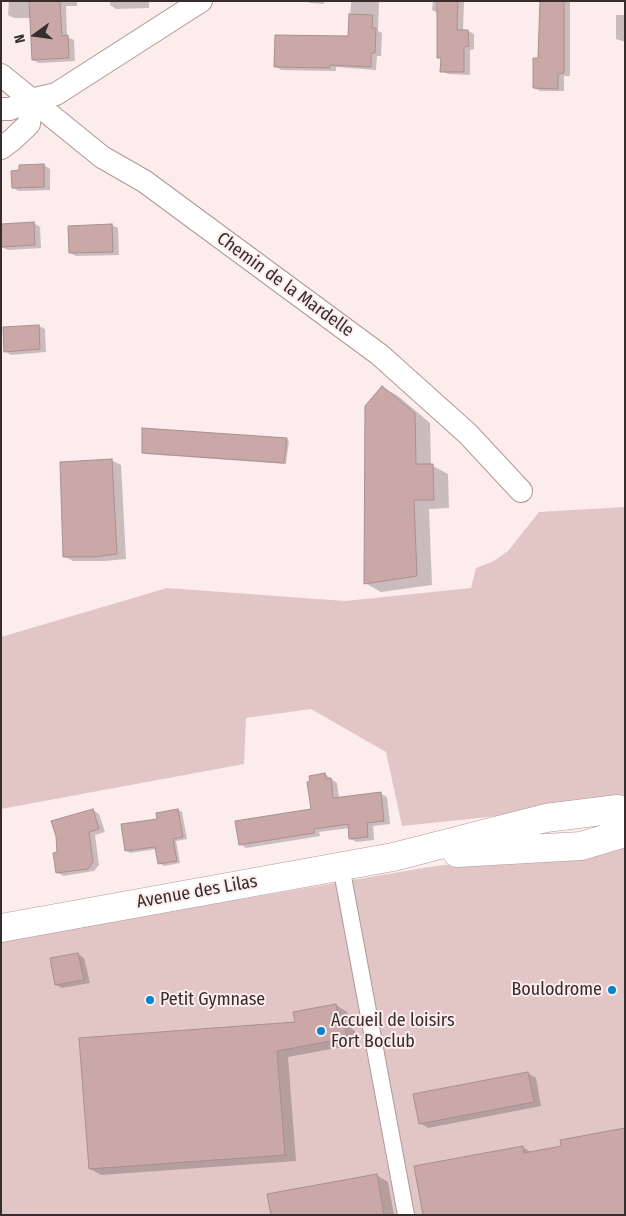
<!DOCTYPE html>
<style>
body{margin:0}
#map{position:relative;width:626px;height:1216px;overflow:hidden;background:#fdecec;font-family:"Fira Sans Condensed",sans-serif}
canvas{display:block}
.frame{position:absolute;inset:0;border:2px solid #372d2d;pointer-events:none}
.north{position:absolute;left:10px;top:10px;width:50px;height:50px;-webkit-text-stroke:4px #fdecec;paint-order:stroke;rotate:256deg;font-size:14px;font-weight:700;line-height:20px;text-align:center;color:#372d2d}
.north::after{content:'';display:block;margin:auto;width:18px;height:22px;background:#372d2d;clip-path:polygon(50% 0,100% 100%,50% 72%,0 100%)}
</style>
<div id="map">
<canvas width="626" height="1216"></canvas>
<div class="frame"></div>
<div class="north">N</div>
</div>
<script>
const ctx = document.querySelector('canvas').getContext('2d');
ctx.lineJoin = 'round';
function fill(path, color) {
  ctx.fillStyle = color;
  ctx.fill(path, 'evenodd');
}
function toPath(rows) {
  const path = new Path2D();
  for (const r of rows) {
    path.moveTo(r[0], r[1]);
    for (let i = 2; i < r.length; i += 2) path.lineTo(r[i], r[i + 1]);
  }
  return path;
}
function stroke(path, color, width, dash) {
  ctx.strokeStyle = color;
  ctx.lineWidth = width;
  ctx.lineCap = dash ? 'butt' : 'round';
  ctx.setLineDash(dash || []);
  ctx.stroke(path);
}
function drawText(font, color, halo, rows, align = 'center') {
  ctx.font = font + ' "Fira Sans Condensed",sans-serif';
  ctx.lineWidth = 4;
  ctx.setLineDash([]);
  ctx.textBaseline = 'middle';
  ctx.strokeStyle = halo;
  ctx.fillStyle = color;
  for (const [text, x, y, turn = 0] of rows) {
    ctx.save();
    ctx.translate(x, y);
    ctx.rotate((+turn || 0) * Math.PI / 180);
    ctx.textAlign = isNaN(turn) ? turn : align;
    if (halo) ctx.strokeText(text, 0, 0);
    ctx.fillText(text, 0, 0);
    ctx.restore();
  }
}
const green = toPath([
 [625,507,625,804,622,803,402,826,386,752,311,709,246,718,244,764,1,809,1,637,167,588,345,601,471,588,476,568,494,561,508,551,539,512],
 [625,842,625,1215,1,1215,1,942,37,934,429,867]
]);
const shadow = toPath([
 [9,1,77,1,77,6,66,6,67,37,74,40,75,61,39,63,33,60,31,18,14,18,8,15],
 [110,1,149,1,149,8,116,9,110,5],
 [306,1,324,1,324,4,310,3],
 [331,1,379,1,378,31,382,33,381,56,377,56,376,70,336,67,336,71,281,70,275,66,349,38,351,2],
 [433,1,464,1,463,31,468,31,474,34,474,49,470,50,470,75,448,74,442,71,442,60,438,57,438,13,432,10],
 [540,1,570,1,570,76,564,76,564,91,540,91,534,88,539,60],
 [616,15,625,15,625,42,616,39],
 [44,165,50,169,50,190,19,191,13,188],
 [34,223,40,227,41,248,8,250,2,247],
 [112,225,118,228,119,255,76,256,70,253],
 [39,326,45,329,46,352,11,355,5,351],
 [382,387,398,396,430,423,431,465,448,474,449,508,429,509,432,585,381,592,365,583],
 [286,439,289,441,286,464,146,454,143,452],
 [111,460,121,465,126,559,105,561,73,561,64,556],
 [325,774,337,783,339,798,381,794,387,797,390,824,373,826,374,840,357,842,350,839,349,828,319,832,320,836,246,848,240,844,312,811],
 [93,810,99,814,105,832,95,835,99,865,94,871,63,876,57,872,59,853],
 [178,810,182,812,187,839,176,841,180,863,164,866,159,863,157,849,130,853,126,850,158,820],
 [78,954,84,958,90,983,62,988,56,985],
 [336,1005,347,1012,351,1028,355,1031,358,1044,288,1057,296,1161,101,1175,90,1169,297,1023],
 [528,1073,536,1078,541,1106,428,1128,420,1123],
 [523,1147,532,1153,562,1147,425,1215],
 [376,1175,388,1182,394,1215,273,1215]
]);
const building = toPath([
 [29,1,60,1,62,36,68,35,69,58,32,60,29,1],
 [437,1,458,1,457,30,468,30,469,46,464,47,464,72,440,72,441,58,437,58,437,1],
 [540,1,564,1,564,73,558,74,558,89,533,88,533,58,538,58,540,1],
 [349,14,373,15,372,28,376,28,375,53,371,53,371,67,330,65,330,68,274,67,275,35,348,36,349,14],
 [44,164,44,187,12,188,11,171,19,170,19,165,44,164],
 [34,222,35,245,1,247,1,224,34,222],
 [112,224,113,252,69,253,68,226,112,224],
 [39,325,40,349,4,352,3,327,39,325],
 [382,386,415,413,416,464,433,464,434,500,414,500,417,576,364,584,365,406,382,386],
 [142,428,287,438,284,463,142,453,142,428],
 [112,459,117,554,95,557,63,557,60,462,112,459],
 [325,773,326,779,331,778,333,798,381,792,384,821,367,823,368,837,349,839,348,824,314,829,314,833,239,845,235,821,311,809,307,782,310,781,309,776,325,773],
 [93,809,99,829,89,832,93,862,88,869,56,873,53,853,57,852,56,836,51,821,93,809],
 [178,809,183,837,173,839,177,861,158,864,155,847,125,851,121,824,157,819,156,813,178,809],
 [78,953,84,980,55,985,50,958,78,953],
 [336,1004,340,1023,344,1023,347,1038,277,1051,285,1155,89,1169,79,1038,295,1022,293,1012,336,1004],
 [528,1072,534,1102,419,1124,413,1094,528,1072],
 [625,1128,625,1215,423,1215,414,1166,523,1146,524,1153,561,1146,560,1140,625,1128],
 [377,1174,384,1215,271,1215,267,1194,377,1174]
]);
const pedestrian = toPath([
 [341,866,406,1215]
]);
const minor = toPath([
 [1,75,102,157,144,181,380,355,468,434,521,491],
 [1,109,10,109,31,100,56,94,201,1],
 [1,148,12,140,29,124,31,100]
]);
const tertiary = toPath([
 [457,853,581,846,625,833],
 [1,928,393,857,546,818,618,809,625,810]
]);
const markers = [
 [612,990,5,"#0185cc"],
 [150,1000,5,"#0185cc"],
 [321,1031,5,"#0185cc"]
];
const streetNames = [
 ["Chemin de la Mardelle",285,285,36],
 ["Avenue des Lilas",197,892,-10]
];
const poiNames = [
 ["Boulodrome",602,990,"right"],
 ["Petit Gymnase",160,1000],
 ["Accueil de loisirs",331,1021],
 ["Fort Boclub",331,1042]
];
fill(green, '#e2c6c6');
fill(shadow, '#0003');
fill(building, '#caa8a8');
stroke(building, '#a98f8f', 1);
stroke(pedestrian, '#b29898', 18);
stroke(minor, '#b29898', 24);
stroke(tertiary, '#b29898', 29);
stroke(pedestrian, '#fff', 16);
stroke(minor, '#fff', 22);
stroke(tertiary, '#fff', 28);
for (const [x, y, r, color] of markers) {
  const dot = new Path2D();
  dot.arc(x, y, r, 0, 2 * Math.PI);
  ctx.fillStyle = color;
  ctx.fill(dot);
  stroke(dot, '#fdecec', 2);
}
drawText('18px', '#372d2d', '#fdecec', streetNames);
drawText('18px', '#372d2d', '#fdecec', poiNames, 'left');
</script>
